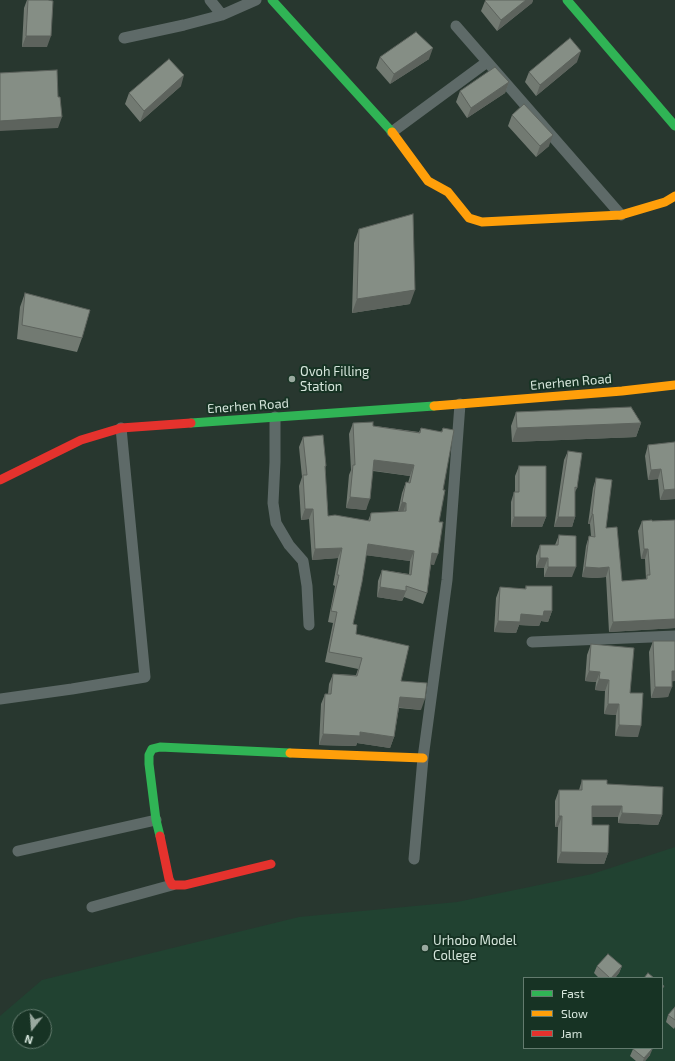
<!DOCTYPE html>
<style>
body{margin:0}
#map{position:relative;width:675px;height:1061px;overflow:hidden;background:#28372f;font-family:"Exo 2",sans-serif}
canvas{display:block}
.legend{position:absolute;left:523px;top:977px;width:140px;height:72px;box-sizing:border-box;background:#173324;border:1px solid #637b6e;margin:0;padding:5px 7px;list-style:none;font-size:12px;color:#d6e6dc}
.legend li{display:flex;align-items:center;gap:8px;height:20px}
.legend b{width:20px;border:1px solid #637b6e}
.north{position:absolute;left:12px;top:1009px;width:40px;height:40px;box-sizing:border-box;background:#173324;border:1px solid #637b6e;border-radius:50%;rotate:197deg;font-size:11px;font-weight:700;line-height:16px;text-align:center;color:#d6e6dc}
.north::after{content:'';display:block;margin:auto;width:14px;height:18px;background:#99a99f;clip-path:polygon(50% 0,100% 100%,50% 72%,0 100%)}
</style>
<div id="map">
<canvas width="675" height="1061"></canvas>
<ul class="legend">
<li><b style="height:5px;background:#30b455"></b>Fast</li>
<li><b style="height:5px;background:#ff9f0a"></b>Slow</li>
<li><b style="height:5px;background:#e5322d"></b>Jam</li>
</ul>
<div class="north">N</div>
</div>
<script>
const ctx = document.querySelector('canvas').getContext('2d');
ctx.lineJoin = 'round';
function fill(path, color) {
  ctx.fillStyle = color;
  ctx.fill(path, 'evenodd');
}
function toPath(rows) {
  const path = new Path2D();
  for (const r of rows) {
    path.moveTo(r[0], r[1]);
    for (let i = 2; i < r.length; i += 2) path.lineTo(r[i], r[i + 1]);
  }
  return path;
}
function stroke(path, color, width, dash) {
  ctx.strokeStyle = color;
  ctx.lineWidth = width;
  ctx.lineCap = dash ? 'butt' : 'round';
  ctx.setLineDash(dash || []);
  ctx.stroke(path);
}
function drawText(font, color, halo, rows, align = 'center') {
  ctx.font = font + ' "Exo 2",sans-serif';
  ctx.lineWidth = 4;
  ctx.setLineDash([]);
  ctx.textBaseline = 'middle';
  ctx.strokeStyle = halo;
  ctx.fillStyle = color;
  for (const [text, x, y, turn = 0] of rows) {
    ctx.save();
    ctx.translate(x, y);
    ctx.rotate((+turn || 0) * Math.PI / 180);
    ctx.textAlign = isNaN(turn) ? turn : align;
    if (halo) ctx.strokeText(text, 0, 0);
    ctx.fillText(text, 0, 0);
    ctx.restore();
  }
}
const built = toPath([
 [675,847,675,1061,0,1061,0,1016,42,980,299,917,457,902,592,874],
 [524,978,662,978,662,1048,524,1048],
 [20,1017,44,1017,44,1041,20,1041]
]);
const street = toPath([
 [210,0,222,15],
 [456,26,621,215],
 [124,38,184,25,222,15,256,0],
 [392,132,487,62],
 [275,417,275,462,273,503,276,523,289,545,303,561,307,586,309,625],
 [532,642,675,636],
 [0,699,72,689,145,677,121,428],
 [18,851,156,820],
 [414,859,423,758,447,580,460,404],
 [92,907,172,885]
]);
const fast = toPath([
 [272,0,392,132],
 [567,0,675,126],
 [191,423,434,406],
 [160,836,156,820,149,764,149,755,152,749,160,747,290,753]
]);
const slow = toPath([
 [392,132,428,181,448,192,469,218,482,222,621,215,665,202,675,196],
 [434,406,622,391,675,385],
 [290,753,423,758]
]);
const jam = toPath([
 [0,480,81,440,121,428,191,423],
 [160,836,169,879,172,885,185,885,271,864]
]);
const wall = toPath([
 [27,0,48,0,47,47,22,47,24,8],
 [486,0,533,0,532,3,497,31,481,11,485,1],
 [380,57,429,59,390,84,376,68],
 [577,62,536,96,525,82,529,72],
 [509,82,505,93,467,118,456,102,460,91],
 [181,86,140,122,125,104,129,93],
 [512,115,549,146,536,157,508,126],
 [359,229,410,304,352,313,354,243],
 [25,293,82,338,77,352,17,339,20,307],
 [516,412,641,423,636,437,512,442,511,426],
 [353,423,419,432,421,428,441,432,443,428,443,490,439,522,434,565,431,564,427,593,423,604,404,597,402,601,377,597,378,581,382,570,409,574,410,561,366,555,353,624,356,634,401,681,421,710,399,708,394,737,390,748,357,743,356,746,319,745,321,704,325,694,328,694,329,684,333,674,356,675,358,669,325,662,333,623,328,622,335,586,333,585,338,558,312,560,309,519,301,520,299,486,302,477,299,447,303,437,326,466,325,468,328,516,368,521,371,513,398,512,402,493,406,482,408,483,410,476,373,471,366,510,346,508,349,475,351,470,349,434],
 [675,442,675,499,660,500,658,479,648,480,645,456,648,445],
 [568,451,577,488,575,492,575,517,572,527,554,527,564,460],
 [519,466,546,517,542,527,511,527,511,502,514,492,515,492,515,476],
 [596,478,606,528,622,581,646,579,645,559,641,559,638,531,642,521,675,628,609,632,606,577,595,578,582,577,586,546,589,536,591,536,590,524,588,524,593,488],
 [559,535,572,577,544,577,544,568,536,568,536,556,540,545,555,545],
 [526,586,552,611,548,622,541,621,539,626,519,625,516,633,494,632,496,598,500,587,525,589],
 [653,641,672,681,668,697,651,698,649,652],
 [591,644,630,693,638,737,615,736,616,715,604,714,605,691,595,690,596,682,585,681,587,655],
 [582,780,607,784,662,815,658,825,618,823,618,817,592,817,592,825,608,853,604,864,557,863,558,827,555,827,555,801,559,790,579,790],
 [597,966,622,966,619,973,615,978,599,978,594,973],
 [675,1007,675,1027,674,1029,666,1022,668,1015],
 [633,1049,650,1055,645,1061,636,1061,630,1056]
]);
const shadedWall = toPath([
 [526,0,533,0,532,3,497,31,501,20],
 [26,36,51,36,47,47,22,47],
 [433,48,429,59,390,84,394,74],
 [581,51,577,62,536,96,540,85],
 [184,75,181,86,140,122,144,111],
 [509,82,505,93,467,118,471,108],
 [62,117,58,128,0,131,0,121],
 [553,135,549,146,536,157,540,146],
 [415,290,410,304,352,313,357,299],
 [641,423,636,437,512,442,517,428],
 [374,460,414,465,410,476,370,470],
 [661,469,658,479,648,480,651,470],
 [675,489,675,499,660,500,664,490],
 [350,497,370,499,366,510,346,508],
 [402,502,406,503,403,513,398,513],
 [305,509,313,509,309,519,301,520],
 [592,514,593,514,590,524,588,524],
 [514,517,546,517,542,527,511,527],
 [558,517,575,517,572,527,554,527],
 [368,544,414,551,410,561,364,555],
 [342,548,338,558,312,560,315,549],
 [644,549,648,549,645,559,641,559],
 [432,553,438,554,434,565,428,564],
 [540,558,548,558,544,568,536,568],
 [548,567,576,567,572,577,544,577],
 [585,567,609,567,606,577,595,578,582,577],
 [380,587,406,591,402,601,377,597],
 [544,611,552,611,548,622,541,621,539,626,519,625,516,633,494,632,498,621,521,614],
 [675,619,675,628,609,632,613,622],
 [589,671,600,672,596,682,585,681],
 [672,671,675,671,675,681,668,682],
 [599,679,609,680,605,691,595,690],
 [655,687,672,687,668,697,651,698],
 [400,697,425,699,421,710,396,707],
 [608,704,619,704,616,715,604,714],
 [619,725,641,726,638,737,615,736],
 [360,732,394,737,390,748,357,743,356,746,319,745,323,734],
 [592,806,622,806,618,817,588,817],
 [622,813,662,815,658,825,618,823],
 [559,816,562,816,558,827,555,827],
 [561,852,608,853,604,864,557,863],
 [622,966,619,973,615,978,611,978],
 [653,1048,650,1055,645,1061,643,1061,644,1058]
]);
const building = toPath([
 [28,0,48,0,53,1,51,36,26,36,28,0],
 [486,0,526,0,501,20,485,1,486,0],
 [416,32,433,48,394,74,380,57,416,32],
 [570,38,581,51,540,85,529,72,570,38],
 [169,59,184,75,144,111,129,93,169,59],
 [495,67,509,82,471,108,460,91,495,67],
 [57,70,58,97,60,97,62,117,0,121,0,73,57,70],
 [524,104,553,135,540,146,512,115,524,104],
 [413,214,415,290,357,299,359,229,413,214],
 [25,293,90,310,82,338,22,325,25,293],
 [631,407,641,423,517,428,516,412,631,407],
 [373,422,373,426,420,433,421,428,442,432,443,428,454,430,443,490,445,490,439,522,443,522,438,554,432,553,427,593,406,586,406,591,380,587,382,570,411,575,414,551,368,544,362,582,353,624,357,625,356,634,409,646,401,681,427,683,425,699,400,697,394,737,360,732,360,736,323,734,325,694,331,694,333,674,357,676,362,658,329,652,337,612,331,611,339,575,337,575,342,548,315,549,313,509,305,509,303,475,307,475,303,437,323,435,326,466,325,466,328,516,335,515,370,521,371,513,406,511,406,503,402,502,406,482,410,483,414,465,374,460,370,499,350,497,353,465,355,465,353,423,373,422],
 [675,442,675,489,664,490,661,469,651,470,648,445,675,442],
 [568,451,582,453,577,488,575,487,575,517,558,517,568,451],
 [519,466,546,466,546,517,514,517,514,492,519,492,519,466],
 [596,478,612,480,606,528,617,527,622,581,647,579,647,575,650,575,648,549,644,549,642,521,652,520,652,521,675,520,675,619,613,622,609,567,599,568,585,567,589,536,595,537,593,514,592,514,596,478],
 [559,535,576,536,576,567,548,567,548,558,540,558,540,545,558,545,559,535],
 [526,586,552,586,552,611,544,611,543,616,521,614,520,622,498,621,500,587,526,589,526,586],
 [653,641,675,641,675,671,672,671,672,687,655,687,653,641],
 [591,644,634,648,630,693,643,693,641,726,619,725,619,704,608,704,609,680,599,679,600,672,589,671,591,644],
 [582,780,607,780,607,784,663,787,662,815,622,813,622,806,592,806,592,825,609,825,608,853,561,852,562,816,559,816,559,790,582,790,582,780],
 [608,954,622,966,611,978,610,978,597,966,608,954],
 [648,973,654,978,644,978,648,973],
 [662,985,664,986,662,989,662,985],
 [675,1007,675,1020,668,1015,675,1007],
 [634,1048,653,1048,644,1058,633,1049,634,1048]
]);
const markers = [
 [292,379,4,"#99a99f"],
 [425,948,4,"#99a99f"]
];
const poiNames = [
 ["Ovoh Filling",300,372],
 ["Station",300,387],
 ["Urhobo Model",433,941],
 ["College",433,956]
];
const streetNames = [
 ["Enerhen Road",571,382,-5],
 ["Enerhen Road",248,406,-4]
];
fill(built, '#214231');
stroke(street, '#5e6a68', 11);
stroke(fast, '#30b455', 9);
stroke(slow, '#ff9f0a', 9);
stroke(jam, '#e5322d', 9);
fill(wall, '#727a72');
fill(shadedWall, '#5d635d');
fill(building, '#858e85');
stroke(building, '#5d635d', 1);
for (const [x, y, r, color] of markers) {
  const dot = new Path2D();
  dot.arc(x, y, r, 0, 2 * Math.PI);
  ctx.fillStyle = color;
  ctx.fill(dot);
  stroke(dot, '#173324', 1.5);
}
drawText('13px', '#d6e6dc', '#173324', poiNames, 'left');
drawText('13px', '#d6e6dc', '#173324', streetNames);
</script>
